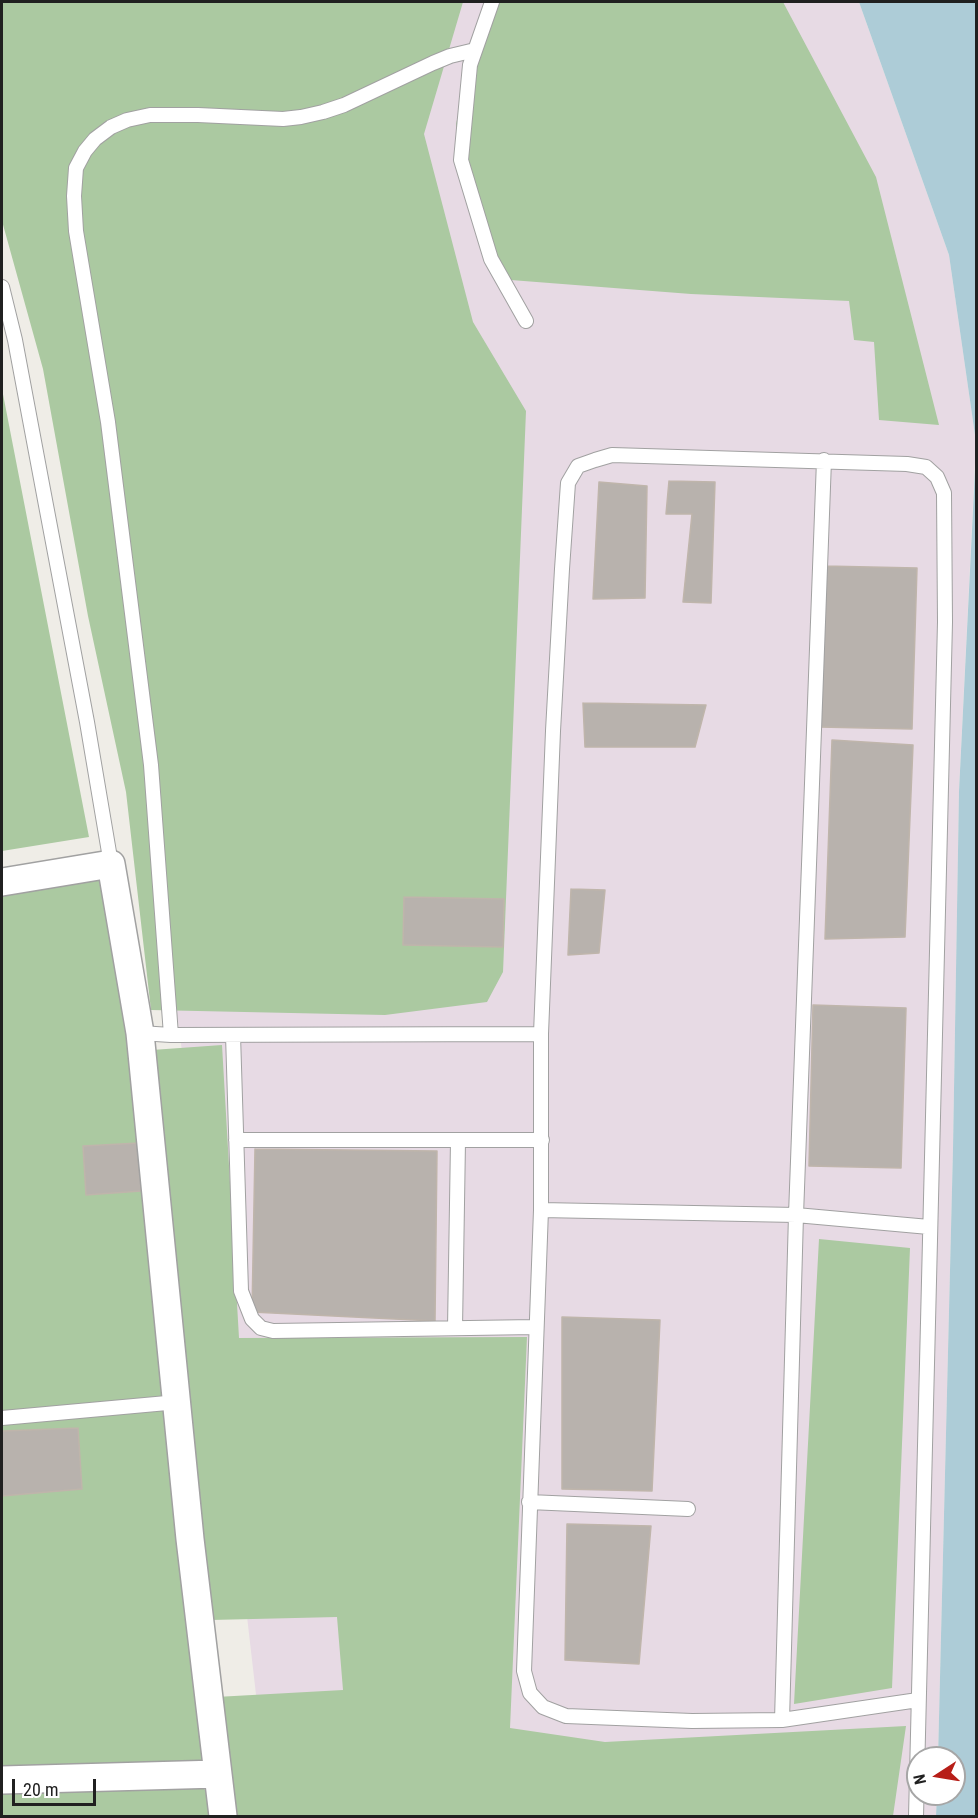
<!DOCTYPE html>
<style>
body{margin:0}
#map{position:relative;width:978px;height:1818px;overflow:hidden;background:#efede7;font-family:"Roboto Condensed",sans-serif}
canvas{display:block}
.frame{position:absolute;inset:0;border:3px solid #202020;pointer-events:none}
.north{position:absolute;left:906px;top:1746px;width:60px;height:60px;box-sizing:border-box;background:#fff;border:2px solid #a6a6a6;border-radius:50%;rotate:258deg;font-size:16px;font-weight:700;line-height:24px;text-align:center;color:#202020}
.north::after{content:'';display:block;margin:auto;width:21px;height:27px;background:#b71e18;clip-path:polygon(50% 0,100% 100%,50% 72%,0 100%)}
.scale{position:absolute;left:12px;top:1779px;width:84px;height:27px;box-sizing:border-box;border:3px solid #202020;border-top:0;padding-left:8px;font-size:18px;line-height:21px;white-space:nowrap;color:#202020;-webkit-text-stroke:4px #fff;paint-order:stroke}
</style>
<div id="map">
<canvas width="978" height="1818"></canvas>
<div class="frame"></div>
<div class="north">N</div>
<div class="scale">20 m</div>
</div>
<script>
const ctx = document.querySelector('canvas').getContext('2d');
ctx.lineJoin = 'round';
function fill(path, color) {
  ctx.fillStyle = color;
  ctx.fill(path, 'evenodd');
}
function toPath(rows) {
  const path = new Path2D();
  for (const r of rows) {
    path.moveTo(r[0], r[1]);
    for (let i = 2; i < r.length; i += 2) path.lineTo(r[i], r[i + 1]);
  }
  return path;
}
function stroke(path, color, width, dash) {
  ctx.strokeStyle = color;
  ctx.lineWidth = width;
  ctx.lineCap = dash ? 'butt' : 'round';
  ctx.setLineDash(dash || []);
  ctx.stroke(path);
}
const industrial = toPath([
 [2,2,859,2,949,255,976,442,959,791,953,1148,938,1758,918,1758,918,1794,937,1794,936,1816,270,1816,180,1035,148,826]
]);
const forest = toPath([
 [2,2,463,2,424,134,473,322,526,411,503,972,487,1002,385,1015,151,1010,126,792,88,616,43,369,2,221],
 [492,2,783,2,876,177,939,425,879,420,874,342,854,340,849,301,691,294,498,279,465,181,456,124,470,65],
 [2,389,89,837,2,851],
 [111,864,218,1774,195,1775,222,1816,2,1816,2,882],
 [222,1045,239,1338,527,1337,510,1728,605,1742,906,1726,893,1816,235,1816,216,1697,343,1690,337,1617,211,1620,152,1050],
 [819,1239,910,1248,892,1688,794,1704]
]);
const water = toPath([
 [859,2,976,2,976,442,949,255],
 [976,449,976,1816,936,1816,937,1794,954,1794,954,1758,938,1758,953,1148,959,791]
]);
const building = toPath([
 [669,481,715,482,711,603,683,602,692,514,666,514,669,481],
 [599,482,647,486,645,598,593,599,599,482],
 [824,566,917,568,912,729,819,727,824,566],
 [583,703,706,705,695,747,585,747,583,703],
 [832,740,913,745,905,937,825,939,832,740],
 [571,889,605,890,599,953,568,955,571,889],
 [404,897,504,899,503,947,403,945,404,897],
 [813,1005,906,1008,901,1168,809,1166,813,1005],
 [139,1143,141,1191,86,1195,83,1146,139,1143],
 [255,1149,437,1151,435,1321,252,1312,255,1149],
 [562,1317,660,1320,652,1491,562,1489,562,1317],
 [78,1428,82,1489,2,1496,2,1431,78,1428],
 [567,1524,651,1526,639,1664,565,1660,567,1524]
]);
const service = toPath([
 [492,2,470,65,461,160,491,259,526,321],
 [2,287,15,340,45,500,87,722,111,864],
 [140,1033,171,1035,541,1034],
 [171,1035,151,765,108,422,76,231,74,196,76,168,85,151,95,139,111,127,127,120,150,115,198,115,283,119,301,117,323,112,344,105,433,63,450,56,475,50],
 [233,1035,241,1291,252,1319,261,1328,273,1331,535,1327],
 [236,1140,542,1140],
 [541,1210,796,1215,929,1227],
 [455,1328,458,1141],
 [2,1418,178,1402],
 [529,1502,688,1509],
 [782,1720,796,1215,824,460],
 [916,1816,945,622,944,493,937,477,926,467,907,464,612,455,595,460,578,466,568,483,562,569,553,731,541,1034,541,1210,524,1671,530,1693,543,1707,566,1716,692,1721,782,1720,918,1700]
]);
const minor = toPath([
 [2,882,111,864,140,1033,190,1539,223,1816],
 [2,1780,218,1774]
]);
fill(industrial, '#e7dae4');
fill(forest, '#abc9a1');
fill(water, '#adccd7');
fill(building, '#b8b2ad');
stroke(building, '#bfb5ab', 1.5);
stroke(service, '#a1a1a1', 16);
stroke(minor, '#a1a1a1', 30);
stroke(service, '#fff', 14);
stroke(minor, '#fff', 27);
</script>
